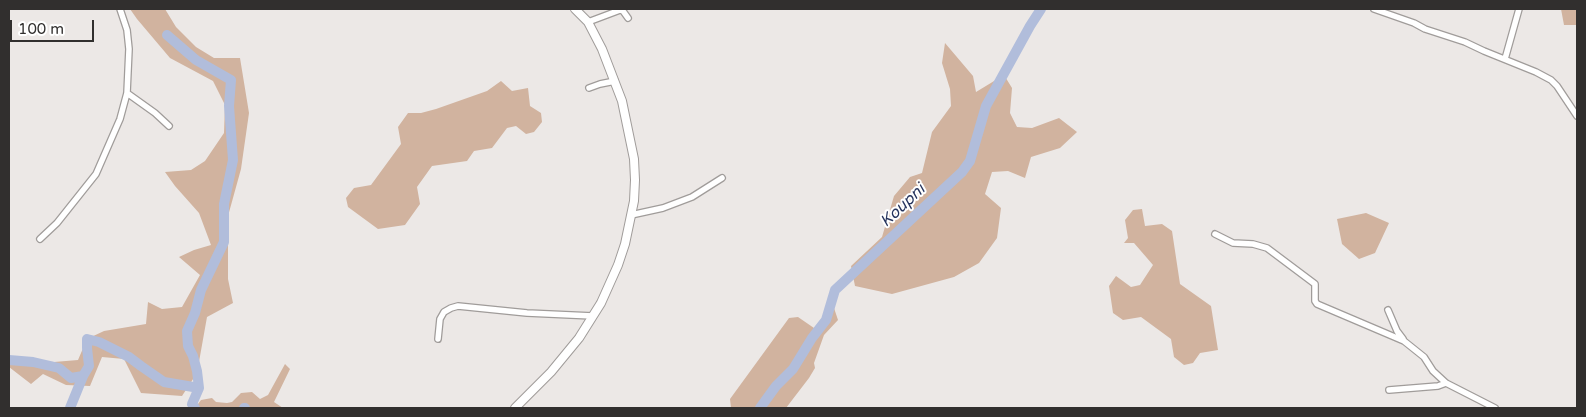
<!DOCTYPE html>
<style>
body{margin:0}
#map{position:relative;width:1586px;height:417px;overflow:hidden;background:#ece8e6;font-family:"Varela Round",sans-serif}
canvas{display:block}
.frame{position:absolute;inset:0;border:10px solid #312f2e;pointer-events:none}
.scale{position:absolute;left:10px;top:20px;width:84px;height:22px;box-sizing:border-box;border:2px solid #312f2e;border-top:0;padding-left:6px;font-size:15px;line-height:18px;white-space:nowrap;color:#312f2e;-webkit-text-stroke:4px #fff;paint-order:stroke}
</style>
<div id="map">
<canvas width="1586" height="417"></canvas>
<div class="frame"></div>
<div class="scale">100 m</div>
</div>
<script>
const ctx = document.querySelector('canvas').getContext('2d');
ctx.lineJoin = 'round';
function fill(path, color) {
  ctx.fillStyle = color;
  ctx.fill(path, 'evenodd');
}
function toPath(rows) {
  const path = new Path2D();
  for (const r of rows) {
    path.moveTo(r[0], r[1]);
    for (let i = 2; i < r.length; i += 2) path.lineTo(r[i], r[i + 1]);
  }
  return path;
}
function stroke(path, color, width, dash) {
  ctx.strokeStyle = color;
  ctx.lineWidth = width;
  ctx.lineCap = dash ? 'butt' : 'round';
  ctx.setLineDash(dash || []);
  ctx.stroke(path);
}
function drawText(font, color, halo, rows, align = 'center') {
  ctx.font = font + ' "Varela Round",sans-serif';
  ctx.lineWidth = 4;
  ctx.setLineDash([]);
  ctx.textBaseline = 'middle';
  ctx.strokeStyle = halo;
  ctx.fillStyle = color;
  for (const [text, x, y, turn = 0] of rows) {
    ctx.save();
    ctx.translate(x, y);
    ctx.rotate((+turn || 0) * Math.PI / 180);
    ctx.textAlign = isNaN(turn) ? turn : align;
    if (halo) ctx.strokeText(text, 0, 0);
    ctx.fillText(text, 0, 0);
    ctx.restore();
  }
}
const forest = toPath([
 [130,9,165,9,176,27,196,47,214,58,240,58,249,113,241,169,228,216,228,279,233,303,207,317,197,373,182,396,141,393,124,359,102,357,90,386,66,385,43,374,31,384,9,367,9,359,54,362,78,360,87,339,104,331,146,324,148,302,162,309,182,307,200,275,179,257,194,250,211,245,199,213,175,186,165,172,191,170,205,161,224,133,225,105,213,81,170,58,137,19],
 [1561,9,1577,9,1577,25,1564,25],
 [945,43,973,76,976,92,1004,75,1012,88,1010,113,1017,127,1032,128,1059,118,1077,132,1060,148,1031,157,1025,178,1008,171,992,172,985,194,1001,208,997,238,979,263,954,277,892,294,855,286,851,266,882,237,894,196,910,177,922,173,932,132,951,106,950,89,942,63],
 [501,81,512,91,528,88,530,106,541,113,542,122,534,132,526,134,516,126,507,128,492,148,474,151,467,161,432,166,417,187,420,204,405,225,378,229,348,207,346,198,354,188,371,185,401,144,398,127,408,113,421,113,436,109,487,91],
 [1142,209,1145,226,1162,224,1172,231,1180,284,1211,306,1218,350,1200,353,1193,363,1184,365,1174,357,1171,339,1141,317,1123,320,1113,313,1109,286,1116,276,1131,287,1140,285,1153,265,1134,243,1124,243,1128,238,1125,220,1133,210],
 [1366,213,1389,223,1375,253,1359,259,1342,244,1337,219],
 [833,305,838,320,824,335,814,363,815,368,809,378,786,408,731,408,730,399,789,318,798,317,814,328],
 [285,364,290,369,274,402,283,408,195,408,201,400,212,398,216,402,227,403,232,402,241,393,252,392,260,399,268,395]
]);
const river = toPath([
 [167,35,196,60,231,80,229,106,233,160,224,204,224,242,201,290,195,313,187,331,188,346,193,356,197,371,199,388,192,404,195,408],
 [9,360,33,362,59,368,71,378,83,376,89,366,87,348,87,339,99,342,129,357,141,366,164,382,199,388],
 [70,408,83,376],
 [244,408,245,408],
 [760,408,776,386,793,369,812,338,826,320,835,290,962,172,970,161,986,106,1030,26,1041,9]
]);
const minor = toPath([
 [1374,9,1414,23,1425,29,1465,42,1484,51,1536,72,1551,80,1557,86,1577,116],
 [588,22,620,10,623,11,628,18],
 [1505,59,1519,9],
 [589,88,600,84,615,81],
 [127,93,155,113,169,126],
 [631,215,663,208,692,197,722,178],
 [1215,234,1233,243,1253,244,1267,248,1315,284,1315,301,1317,304,1404,341,1424,357,1433,371,1446,383,1495,408],
 [40,239,57,223,96,174,120,119,127,93,129,49,127,30,120,9],
 [1388,310,1397,331,1403,339],
 [438,339,440,319,444,312,451,308,458,306,527,313,593,316],
 [1389,390,1438,386,1446,383]
]);
const major = toPath([
 [515,408,551,372,579,338,601,303,618,265,625,244,634,201,635,180,634,159,622,101,602,49,588,22,575,9]
]);
const waterNames = [
 ["Koupni",903,206,-43]
];
fill(forest, '#d1b39f');
stroke(river, '#b1bddb', 10);
stroke(minor, '#a09c9a', 8);
stroke(major, '#a09c9a', 10);
stroke(minor, '#fff', 5.5);
stroke(major, '#fff', 8);
drawText('italic 16px', '#26345d', '#fff', waterNames);
</script>
